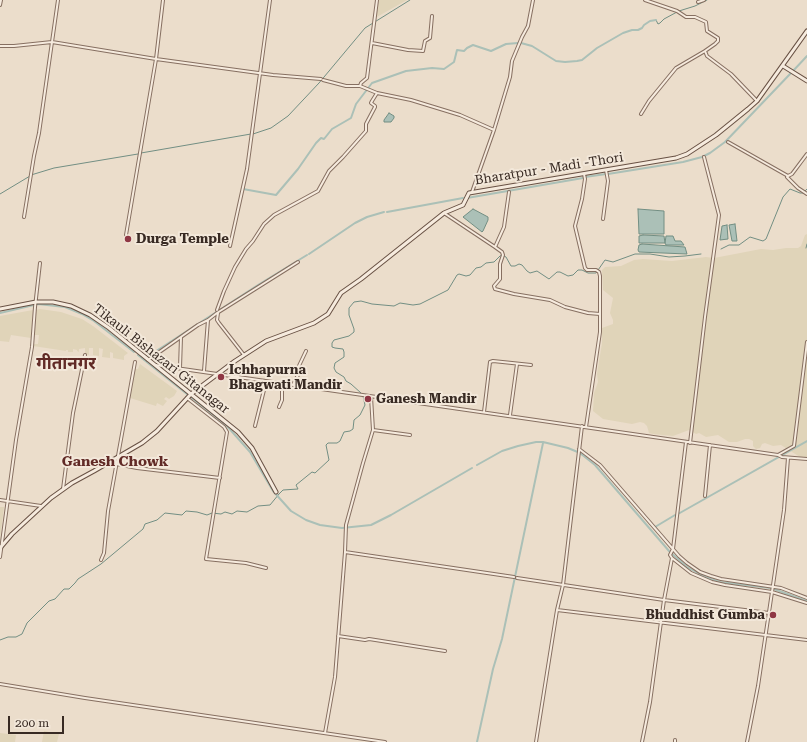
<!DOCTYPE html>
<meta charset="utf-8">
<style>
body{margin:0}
#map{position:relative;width:807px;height:742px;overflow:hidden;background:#ebddcb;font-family:"Roboto Serif",serif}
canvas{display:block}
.scale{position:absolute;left:8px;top:716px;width:56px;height:18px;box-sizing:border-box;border:2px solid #382a23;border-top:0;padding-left:5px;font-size:12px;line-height:14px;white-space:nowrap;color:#382a23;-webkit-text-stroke:3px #f3e8da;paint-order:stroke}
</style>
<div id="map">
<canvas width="807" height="742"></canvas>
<div class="scale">200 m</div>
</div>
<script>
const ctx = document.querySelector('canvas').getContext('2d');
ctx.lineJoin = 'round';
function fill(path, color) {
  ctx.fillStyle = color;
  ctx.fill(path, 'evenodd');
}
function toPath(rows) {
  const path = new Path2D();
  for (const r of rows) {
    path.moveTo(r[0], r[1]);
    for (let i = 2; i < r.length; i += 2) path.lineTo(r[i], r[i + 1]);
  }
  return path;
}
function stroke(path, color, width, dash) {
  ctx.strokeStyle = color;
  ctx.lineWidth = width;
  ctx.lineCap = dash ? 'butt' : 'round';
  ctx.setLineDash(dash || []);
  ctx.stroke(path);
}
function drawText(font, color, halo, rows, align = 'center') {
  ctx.font = font + ' "Roboto Serif","Noto Sans Devanagari",serif';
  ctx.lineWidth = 4;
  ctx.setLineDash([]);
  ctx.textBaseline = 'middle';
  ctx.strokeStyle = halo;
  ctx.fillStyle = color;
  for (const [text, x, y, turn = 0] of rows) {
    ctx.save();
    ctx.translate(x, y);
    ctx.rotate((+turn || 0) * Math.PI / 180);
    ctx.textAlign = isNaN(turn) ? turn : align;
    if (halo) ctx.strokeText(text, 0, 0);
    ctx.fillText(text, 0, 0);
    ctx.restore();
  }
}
const farmland = toPath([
 [378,0,407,0,375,18],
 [807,234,807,458,800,457,781,445,773,446,765,443,762,444,760,448,756,449,753,446,753,441,749,439,745,439,737,442,729,442,718,435,706,437,699,433,696,434,689,430,673,436,653,434,649,433,647,426,644,423,640,422,632,424,603,419,593,411,594,393,598,382,597,374,602,343,602,328,613,324,613,320,610,313,613,298,603,290,602,270,605,267,621,266,634,260,643,259,672,261,706,257,714,258,761,249,773,250,786,248,798,248,801,246,805,235],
 [40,309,61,312,82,319,93,326,128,353,124,356,124,360,113,358,113,353,110,352,110,358,102,357,103,349,99,348,99,356,93,355,93,348,89,348,89,355,85,354,85,348,79,349,79,352,77,351,77,350,73,349,73,352,68,352,68,350,66,350,66,351,33,346,33,344,38,344,39,335,34,335,36,310],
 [33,310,31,338,11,335,9,342,0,341,0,316],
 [140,364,177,391,174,396,169,399,166,397,164,399,167,401,163,406,157,403,156,406,130,398,135,369,138,369],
 [0,507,4,507,0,539],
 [44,731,59,734,57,742,42,742],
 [0,733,16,735,15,742,0,742]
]);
const water = toPath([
 [389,113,394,116,394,118,391,122,384,122,384,120,389,113],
 [473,209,488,217,488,220,483,231,482,232,463,217,473,209],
 [638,209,664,211,664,234,639,234,638,209],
 [735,224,737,241,732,241,729,225,735,224],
 [727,225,728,239,720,240,722,226,727,225],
 [643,235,664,236,665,243,666,236,673,236,675,241,681,241,684,245,666,245,665,243,639,243,639,236,643,235],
 [642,244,685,247,687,254,639,252,638,250,639,245,642,244]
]);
const stream = toPath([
 [679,11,695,6,707,0],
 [656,20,658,24,660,23,664,19,677,12],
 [253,134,271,128,288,116,319,83,365,28,410,0],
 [141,153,251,134],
 [31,175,54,168,138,154],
 [0,194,30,176],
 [806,248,807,244],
 [721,249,729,245,739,245,750,237,763,241,766,239,783,197,790,189,800,193,803,193,807,189],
 [361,393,351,384,346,381,344,377,336,372,334,368,335,363,344,357,344,352,343,349,335,348,332,347,332,343,334,340,349,336,354,332,354,329,349,315,349,308,354,302,361,301,372,304,394,306,400,303,413,305,420,304,448,290,457,275,459,274,466,276,470,275,476,268,481,267,486,263,494,262,500,256,502,255,506,257,511,266,515,266,519,264,522,265,527,271,530,273,537,271,549,279,557,272,560,272,568,276,573,275,578,270,582,270,588,273,596,273,605,260,613,262,635,254,650,254,669,257,685,256,701,254],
 [0,640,8,637,16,637,22,634,27,623,49,601,55,599,64,589,69,589,75,583,78,579,101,564,143,529,145,524,157,520,165,513,182,515,186,511,197,512,207,515,212,513,221,514,225,512,232,514,237,511,247,512,258,506,270,505,279,494,283,490,298,489,296,485,312,472,315,473,329,460,326,445,328,443,337,443,340,441,344,432,350,431,353,429,354,420,360,415,365,405,363,396]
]);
const canal = toPath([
 [521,43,532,46,556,61,565,62,577,61,582,60,597,48,623,33,632,30,638,30,642,28,644,25,650,21,656,20],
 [793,71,807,56],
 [608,174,683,162,702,157,710,153,725,142,791,73],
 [585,177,606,174],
 [243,189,276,195,298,169,316,143,321,138,324,139,332,129,351,118,356,104,372,83,406,71,432,68,444,69,454,62,457,50,464,51,467,48,473,45,491,51,506,44,518,43],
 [467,198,583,178],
 [387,212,463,198],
 [309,254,355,223,367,217,384,212],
 [0,313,38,304,65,307,82,314,94,321,134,352],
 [138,355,227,426,250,452,273,491,291,511,306,520,320,525,342,528,371,525,391,515,472,468],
 [147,357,258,285,307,255],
 [477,465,502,451,518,446,536,442,543,442,568,448,580,453,595,465,669,551,687,567,705,577,720,582,771,588],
 [678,514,807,441],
 [655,527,675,515],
 [774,589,807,601],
 [477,742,493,669,502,639,543,443]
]);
const street = toPath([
 [645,0,677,11,686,17,695,17,706,22,707,31,718,38,718,41,715,44,705,51,707,56,731,74,757,101],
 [698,2,704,0],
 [0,5,1,0],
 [372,43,408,50,423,51,425,41,430,38,432,16],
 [0,46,14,46,52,42,156,59,273,75,321,79],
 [323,80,346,86,359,86],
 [377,93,411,100,460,115,494,130],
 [641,114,649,101,676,68,705,51],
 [728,142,788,176,792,174,807,154],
 [584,174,585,179,582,199,575,226,585,268,587,270,596,270,599,272,600,276,600,332,586,427],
 [787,177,798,188,807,194],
 [472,192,494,130,510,77,512,61,522,37,528,26,533,0],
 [444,213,495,247,504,227,509,192],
 [24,217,34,156,39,133,58,0],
 [603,219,608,181,606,170],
 [126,235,156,59,163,0],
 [230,246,247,169,270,0],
 [495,247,502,252,503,255,500,264,500,279,494,286,495,289,514,294,550,300,565,307,588,313,600,314],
 [217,310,224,291,235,267,246,249,253,241,264,224,274,215,318,191,329,171,343,157,366,131,366,124,375,107,375,106,371,103,372,101,377,93,360,86,361,83,367,78,377,0],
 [217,313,298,262],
 [218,313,217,320,219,323,244,355],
 [807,342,794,446,778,455,782,457,807,459],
 [148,360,198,325,208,320],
 [155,365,778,455],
 [180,368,181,337],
 [204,371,208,320,217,313],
 [293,385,298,375,297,370,306,351],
 [231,387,236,376],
 [187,398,224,427,227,432,206,559,246,563,266,568],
 [279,407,282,400,282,383],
 [484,412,490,362,493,361,531,365],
 [510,415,517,364],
 [255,426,264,390,264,381],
 [373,430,410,435],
 [686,442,673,549,670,555,672,558,691,573,712,582,725,585,772,592,807,603],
 [690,443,705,317,719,215,704,157],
 [579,449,600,465,679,556,687,563,700,572,711,576,721,579,781,588,807,598],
 [117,464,137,468,220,478],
 [63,489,73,413,85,355],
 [705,496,710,445],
 [0,500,41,506],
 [345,552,346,525,363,463,373,430,371,397],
 [0,557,16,440,32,347,35,307,40,263],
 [672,558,664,600,769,613],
 [101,560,104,553,108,511,135,362],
 [517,578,664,600,650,702,642,742],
 [557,610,563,585,582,426],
 [338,636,365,640,369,639,445,651],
 [0,684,85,698,385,742],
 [325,733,335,677,345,552,514,577],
 [536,742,557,610,807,640],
 [675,742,675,740],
 [747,742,758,686,772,592,784,510,788,458]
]);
const secondary = toPath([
 [783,66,807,81],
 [0,309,36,302,53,302,71,306,90,315,109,328,238,432,252,448,276,492],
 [0,548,12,534,51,498,72,483,94,471,142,443,157,431,191,394,235,361,266,341,314,323,328,314,341,293,361,279,444,213,463,205,469,193,676,158,687,154,716,135,748,109,757,101,807,31]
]);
const markers = [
 [128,239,4,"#8f3744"],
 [221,377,4,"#8f3744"],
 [368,399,4,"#8f3744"],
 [773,615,4,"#8f3744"]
];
const streetNames = [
 ["Bharatpur - Madi -Thori",549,169,-9],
 ["Tikauli Bishazari Gitanagar",161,359,38]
];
const poiNames = [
 ["Durga Temple",136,239],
 ["Ichhapurna",229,370],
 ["Bhagwati Mandir",229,385],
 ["Ganesh Mandir",376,399],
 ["Bhuddhist Gumba",765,615,"right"]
];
const neighbourhoodNames = [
 ["Ganesh Chowk",115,462]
];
const districtNames = [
 ["गीतानगर",66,364]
];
fill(farmland, '#e0d4b9');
fill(water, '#abc0b7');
stroke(water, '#728e83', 1);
stroke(stream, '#728e83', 1);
stroke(canal, '#abc0b7', 2);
stroke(street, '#866f61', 4);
stroke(secondary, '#685144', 5);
stroke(street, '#f6ebde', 2);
stroke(secondary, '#f6ebde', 3);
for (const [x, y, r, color] of markers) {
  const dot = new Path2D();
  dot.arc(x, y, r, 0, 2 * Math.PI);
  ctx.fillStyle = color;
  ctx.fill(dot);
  stroke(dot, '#f3e8da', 1.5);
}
drawText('13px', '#382a23', '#f3e8da', streetNames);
drawText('bold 13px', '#382a23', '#f3e8da', poiNames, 'left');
drawText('bold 14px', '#612a26', '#f3e8da', neighbourhoodNames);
drawText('bold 17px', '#612a26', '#f3e8da', districtNames);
</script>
